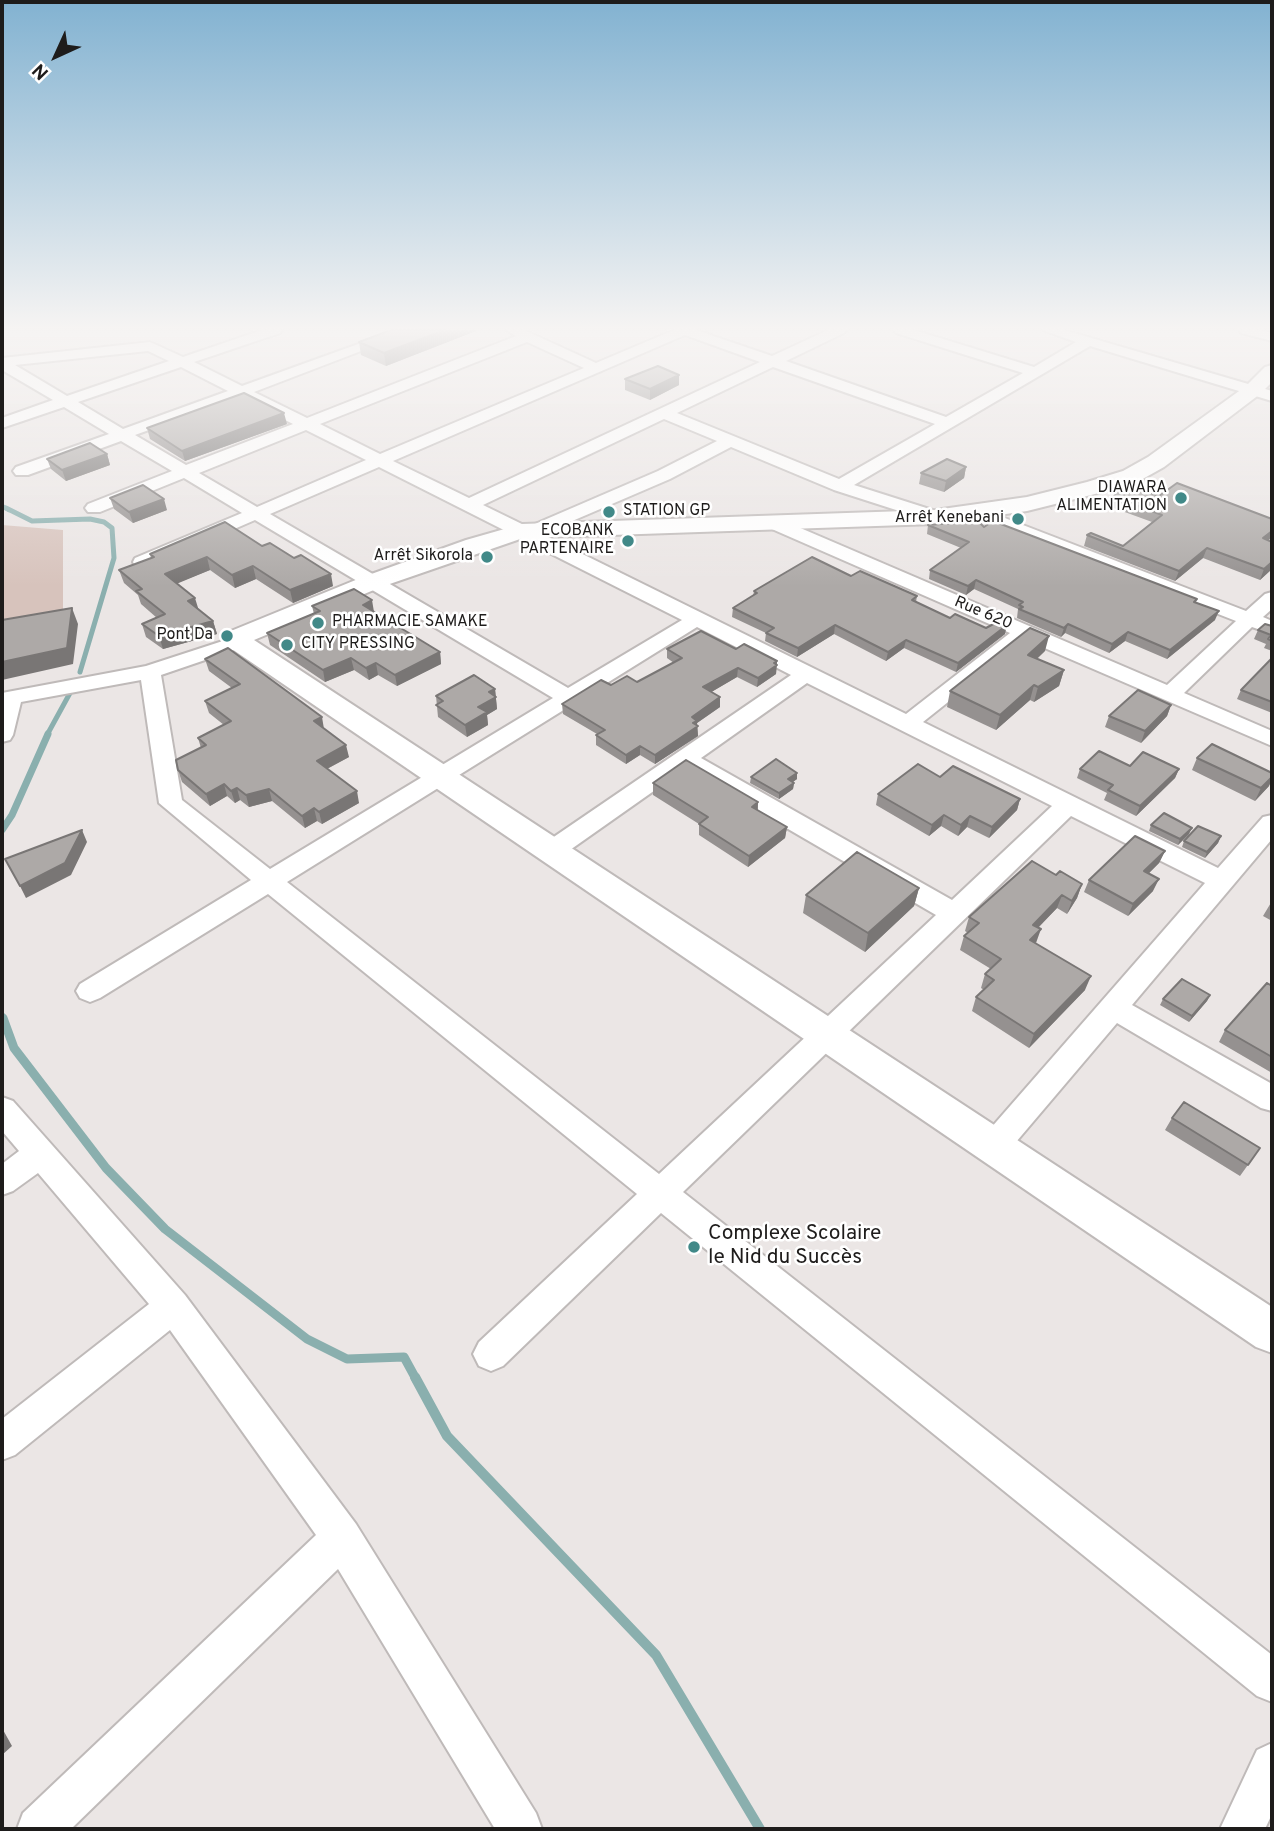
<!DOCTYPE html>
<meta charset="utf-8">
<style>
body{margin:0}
#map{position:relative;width:1274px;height:1831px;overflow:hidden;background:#ebe6e5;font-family:Overpass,sans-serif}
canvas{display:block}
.frame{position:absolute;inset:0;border:4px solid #1e1c1b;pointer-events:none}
.north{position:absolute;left:21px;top:21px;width:70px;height:70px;-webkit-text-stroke:5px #fff;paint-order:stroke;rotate:225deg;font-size:19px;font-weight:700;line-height:28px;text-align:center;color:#1e1c1b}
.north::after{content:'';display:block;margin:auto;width:24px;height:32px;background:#1e1c1b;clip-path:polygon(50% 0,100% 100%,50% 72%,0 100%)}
</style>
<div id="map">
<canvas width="1274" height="1831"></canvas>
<div class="frame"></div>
<div class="north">N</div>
</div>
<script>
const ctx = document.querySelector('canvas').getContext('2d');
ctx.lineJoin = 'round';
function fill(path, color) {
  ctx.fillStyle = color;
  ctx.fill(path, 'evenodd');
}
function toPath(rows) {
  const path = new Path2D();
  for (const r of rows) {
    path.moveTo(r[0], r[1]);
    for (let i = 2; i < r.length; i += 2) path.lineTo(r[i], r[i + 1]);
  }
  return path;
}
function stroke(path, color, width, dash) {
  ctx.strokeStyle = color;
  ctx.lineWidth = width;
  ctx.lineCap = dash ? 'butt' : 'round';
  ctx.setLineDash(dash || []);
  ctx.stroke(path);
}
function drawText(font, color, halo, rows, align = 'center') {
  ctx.font = font + ' Overpass,sans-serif';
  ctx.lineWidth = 5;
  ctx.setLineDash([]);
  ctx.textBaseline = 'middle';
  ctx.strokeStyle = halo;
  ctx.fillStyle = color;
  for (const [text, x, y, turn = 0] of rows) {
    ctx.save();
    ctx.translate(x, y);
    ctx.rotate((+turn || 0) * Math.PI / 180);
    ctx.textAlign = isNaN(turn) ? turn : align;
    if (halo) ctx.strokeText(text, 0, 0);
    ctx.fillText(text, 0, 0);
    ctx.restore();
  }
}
const green = toPath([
 [2,525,63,530,63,612,2,624]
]);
const streamFar4 = toPath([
 [2,506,9,510]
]);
const streamFar3 = toPath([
 [6,508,32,521,90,519,104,522,112,528,114,558,80,672],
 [47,735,70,693]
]);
const streamFar2 = toPath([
 [2,830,12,815,48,734],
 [2,1016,4,1020]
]);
const streamFar1 = toPath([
 [3,1018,14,1048,106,1168,165,1229,307,1339,347,1359,404,1357,416,1379]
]);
const stream = toPath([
 [415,1377,447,1436,656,1655,760,1829]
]);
const minor = toPath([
 [262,330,282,330,280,333,194,362,242,386,397,330,416,330,254,392,307,418,516,336,506,330,524,330,596,363,674,330,696,330,772,356,828,330,846,330,844,333,786,361,946,417,1023,373,896,333,894,330,914,330,1034,367,1076,342,1043,330,1064,330,1272,391,1272,401,1090,346,854,485,964,520,967,524,964,528,952,528,834,490,731,447,670,479,542,534,906,714,1010,633,765,526,762,522,765,518,777,518,1167,685,1236,621,985,523,982,519,985,515,997,515,1246,611,1265,594,1272,592,1272,609,1263,617,1272,621,1272,634,1252,627,1184,693,1272,731,1272,746,1026,640,923,722,1218,868,1263,817,1272,815,1272,839,1132,1005,1272,1084,1272,1111,1261,1108,1117,1023,1005,1155,994,1159,983,1155,978,1146,983,1137,1205,883,1071,816,683,1192,1272,1655,1272,1702,1257,1696,661,1213,503,1366,491,1371,479,1366,473,1354,479,1342,637,1194,268,894,100,998,90,1002,80,998,76,991,80,984,251,880,159,803,141,680,21,702,13,735,10,740,2,742,2,693,146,666,232,638,246,638,249,642,246,646,161,675,182,800,270,869,553,698,255,520,149,566,135,566,133,562,135,558,242,513,184,478,100,512,88,512,85,508,88,504,172,471,121,441,28,475,16,475,13,471,16,467,109,434,64,407,2,428,2,418,53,400,2,370,2,358,150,342,183,357,262,330],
 [685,335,760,362,469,498,393,461,685,335],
 [527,342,584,368,380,454,320,424,527,342],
 [148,351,169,361,67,396,15,365,148,351],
 [181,367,228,391,123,429,78,402,181,367],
 [773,367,935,424,839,479,677,413,773,367],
 [240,397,293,424,186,465,135,435,240,397],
 [664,419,717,441,658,471,528,527,483,505,664,419],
 [306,430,366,460,257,507,199,473,306,430],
 [379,467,682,620,568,688,270,514,379,467],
 [697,627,791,675,542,845,539,851,542,857,551,860,560,857,685,769,936,915,659,1174,287,882,697,627],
 [807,683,1052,806,952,900,701,758,807,683],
 [1239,330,1261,330,1272,333,1272,341,1241,333,1239,330],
 [2,1097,13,1101,185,1295,356,1524,536,1813,542,1829,495,1829,338,1569,71,1829,17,1829,23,1813,316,1535,170,1330,15,1455,2,1460,2,1419,149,1304,38,1173,13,1191,2,1195,2,1164,19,1151,2,1131,2,1097],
 [1272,1743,1272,1814,1265,1829,1220,1829,1257,1750,1272,1743]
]);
const major = toPath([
 [1272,365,1272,382,1260,394,1164,467,1139,481,1103,492,1027,511,935,524,523,538,381,587,254,640,1272,1307,1272,1353,1256,1347,226,645,222,639,226,633,363,577,466,540,522,524,935,510,1027,497,1087,482,1123,471,1148,457,1246,386,1265,367,1272,365]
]);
const wall = toPath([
 [476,331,386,366,361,355,359,342],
 [625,379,679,385,650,400,625,390],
 [287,424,185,461,150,439,147,428],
 [107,454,110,465,66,481,51,469,47,459],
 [966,467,964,478,944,492,919,484,921,473],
 [1120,482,1269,540,1272,569,1260,580,1203,558,1175,581,1084,546,1087,535,1123,546,1152,522,1111,507],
 [110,498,167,510,133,523,114,509],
 [928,525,984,527,1197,599,1196,602,1215,620,1167,659,1125,641,1109,653,1065,633,1061,637,1017,618,1018,609,974,589,966,595,929,579,930,570,961,548,927,534],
 [262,546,333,586,293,603,256,579,235,588,210,570,177,583,199,610,213,621,217,634,163,649,146,637,142,624,157,618,141,604,138,595,124,583,119,570,151,558,150,554],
 [851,576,917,596,916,602,950,618,1005,634,956,672,904,648,886,661,834,634,797,657,765,641,766,633,732,617,733,608,753,596,754,591],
 [312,606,374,612,440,652,441,664,397,686,378,675,369,680,354,670,325,682,270,645,267,633,314,614],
 [1272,626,1272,651,1264,648,1266,644,1254,639,1258,630],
 [667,649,736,649,777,661,776,674,757,687,737,677,711,692,720,697,720,707,697,723,698,736,655,764,640,755,626,764,596,745,596,735,597,734,563,714,562,704,637,682,674,663,667,658],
 [1045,651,1037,659,1064,670,1059,686,1034,702,1030,700,996,730,947,707,950,691],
 [1272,658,1272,713,1237,699,1241,690],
 [205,659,324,729,349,757,327,769,359,803,322,824,317,821,305,828,272,801,249,807,240,800,235,803,227,796,210,806,182,782,178,770,201,748,198,738,224,725,209,713,205,701,232,688,209,671],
 [495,689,497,709,487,715,488,725,467,737,438,717,436,696],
 [1171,705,1167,716,1141,743,1105,727,1109,716],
 [1197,758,1269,786,1255,801,1192,770],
 [1130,766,1179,769,1175,778,1136,816,1104,800,1107,793,1077,778,1080,769],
 [751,777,797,779,793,782,794,783,793,789,779,799,750,783],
 [940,777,1020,799,1017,810,989,838,967,827,958,836,941,826,929,836,876,805,878,794],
 [653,783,758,802,758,810,787,827,785,838,748,867,699,835,699,824,653,795],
 [1151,825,1189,834,1178,845,1149,831],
 [1221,836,1218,843,1205,858,1182,847,1184,841],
 [1165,851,1159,863,1149,873,1153,891,1128,916,1084,892,1089,880],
 [1056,875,1082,884,1077,898,1067,914,1057,908,1038,928,1035,943,1085,990,1029,1048,972,1011,976,997,984,990,981,988,985,974,991,969,960,950,964,936,968,933,965,931,969,917],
 [919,888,914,906,865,952,803,913,806,895],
 [1272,901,1272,921,1263,916],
 [1272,986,1272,1073,1219,1042,1225,1030],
 [1210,995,1207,1001,1189,1022,1160,1005,1163,999],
 [1172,1118,1260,1148,1240,1176,1165,1130]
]);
const shadedWall = toPath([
 [445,330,476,330,476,331,386,366,384,353],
 [679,375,679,385,650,400,650,389],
 [284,413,287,424,185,461,182,451],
 [107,454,110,465,66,481,62,470],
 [966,467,964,478,944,492,946,481],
 [164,499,167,510,133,523,129,512],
 [1272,531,1272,537,1259,549,1263,538],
 [1207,548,1203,558,1175,581,1179,571],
 [207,557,210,570,169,587,165,574],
 [1272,562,1272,569,1260,580,1264,569],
 [253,566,256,579,235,588,232,575],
 [331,574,333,586,293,603,290,590],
 [976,580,974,589,966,595,968,586],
 [195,598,199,611,188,601],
 [372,600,374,612,363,605],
 [72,608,78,624,73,664,2,680,2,662],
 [1219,611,1215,620,1167,659,1170,650],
 [213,621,217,634,163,649,159,636],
 [1068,624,1065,633,1061,637,1064,628],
 [835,625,834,634,797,657,798,648],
 [1007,625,1005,634,956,672,958,663],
 [1128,632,1125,641,1109,653,1112,644],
 [1049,636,1045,651,1024,670,1028,655],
 [906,640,904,648,886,661,888,652],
 [440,652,441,664,397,686,395,675],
 [351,658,354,670,325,682,323,670],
 [777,661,776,674,757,687,758,678],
 [376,663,378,675,369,680,366,668],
 [738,668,737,677,703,697,703,687],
 [1064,670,1059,686,1034,702,1038,687],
 [1034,685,1030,700,996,730,1000,715],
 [495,689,497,709,487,715,488,725,467,737,465,725,489,692],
 [720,697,720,707,697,723,698,736,655,764,655,755,692,717],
 [1171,705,1167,716,1141,743,1145,731],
 [322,717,324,729,314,721],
 [346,745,349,757,319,773,317,761],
 [640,746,640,755,626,764,626,755],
 [1179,769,1175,778,1136,816,1140,806],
 [797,773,797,779,787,786,788,779],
 [1272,777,1272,780,1269,786,1255,801,1261,788],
 [794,783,793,789,779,799,779,793],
 [224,784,227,796,210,806,206,794],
 [237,788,240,800,235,803,231,791],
 [269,789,272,801,249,807,246,795],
 [357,791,359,803,322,824,319,812],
 [1020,799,1017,810,989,838,992,827],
 [758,802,757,814,752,807],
 [314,808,317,821,305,828,302,816],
 [944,815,941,826,929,836,932,825],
 [970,816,967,827,958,836,961,825],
 [787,827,785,838,748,867,749,856],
 [1192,828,1189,834,1178,845,1180,839],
 [82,830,87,842,71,875,26,898,20,886],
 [1221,836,1218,843,1205,858,1207,852],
 [1165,851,1159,863,1139,883,1144,871],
 [1159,879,1153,891,1128,916,1133,904],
 [1082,884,1077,898,1067,914,1072,901],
 [919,888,914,906,865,952,868,933],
 [1062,895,1057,908,1028,938,1033,925],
 [1041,929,1036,943,1030,940],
 [1091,976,1085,990,1029,1048,1034,1034],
 [1210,995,1207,1001,1189,1022,1192,1016],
 [2,1728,12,1746,2,1755]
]);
const building = toPath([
 [391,330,445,330,384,353,359,342,391,330],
 [658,366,679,375,650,389,625,379,658,366],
 [244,393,284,413,182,451,147,428,244,393],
 [90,443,107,454,62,470,47,459,90,443],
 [947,459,966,467,946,481,921,473,947,459],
 [1120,482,1159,496,1177,483,1272,519,1272,531,1263,538,1272,542,1272,562,1264,569,1207,548,1179,571,1087,535,1091,533,1123,546,1162,515,1114,497,1120,482],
 [143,485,164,499,129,512,110,498,143,485],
 [975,518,984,527,993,521,1197,599,1194,602,1219,611,1170,650,1128,632,1112,644,1068,624,1064,628,1019,609,1023,607,1019,605,1023,602,976,580,968,586,930,570,969,542,928,525,966,522,975,518],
 [225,522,262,546,270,543,294,558,301,555,331,574,290,590,253,566,232,575,207,557,165,574,195,598,188,601,213,621,159,636,142,624,165,614,136,591,142,589,119,570,154,557,150,554,225,522],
 [812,557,851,576,860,571,917,596,912,600,950,618,955,614,986,628,999,621,1007,625,958,663,906,640,888,652,835,625,798,648,766,633,774,628,733,608,757,593,754,591,812,557],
 [354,589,372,600,363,605,440,652,395,675,376,663,366,668,351,658,323,670,267,633,320,611,312,606,354,589],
 [72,608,67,648,2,662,2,620,72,608],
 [1265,624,1272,626,1272,641,1268,639,1271,635,1258,630,1265,624],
 [1030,628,1049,636,1028,655,1064,670,1038,687,1034,685,1000,715,950,691,1030,628],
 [701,631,736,649,744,644,777,661,774,663,777,665,758,678,738,668,703,687,720,697,692,717,697,721,693,723,698,726,655,755,640,746,626,755,596,735,605,730,562,704,601,680,611,685,627,676,637,682,682,658,667,649,701,631],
 [228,648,322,717,314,721,346,745,317,761,357,791,319,812,314,808,302,816,269,789,246,795,237,788,231,791,224,784,206,794,178,770,176,760,206,745,198,738,231,721,205,701,240,684,205,659,228,648],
 [1272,658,1272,702,1241,690,1272,658],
 [474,675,495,689,489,692,496,697,478,707,487,712,465,725,436,705,443,701,436,696,474,675],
 [1138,690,1171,705,1145,731,1109,716,1138,690],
 [1212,744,1272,773,1272,777,1261,788,1197,758,1212,744],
 [1099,751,1130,766,1143,752,1179,769,1140,806,1108,790,1113,785,1080,769,1099,751],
 [776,759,797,773,788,779,794,783,779,793,751,777,776,759],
 [686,760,758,802,752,807,787,827,749,856,699,824,708,817,653,783,686,760],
 [918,764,940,777,953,766,1020,799,992,827,970,816,961,825,944,815,932,825,878,794,918,764],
 [1164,813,1192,828,1180,839,1151,825,1164,813],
 [1198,826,1221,836,1207,852,1184,841,1198,826],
 [82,830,65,863,20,886,5,859,82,830],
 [1135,836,1165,851,1144,871,1159,879,1133,904,1089,880,1135,836],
 [857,852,919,888,868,933,806,895,857,852],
 [1032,861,1056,875,1060,871,1082,884,1072,901,1062,895,1033,925,1041,929,1030,940,1091,976,1034,1034,976,997,994,980,985,974,1001,959,964,936,979,923,969,917,1032,861],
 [1182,979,1210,995,1192,1016,1163,999,1182,979],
 [1267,983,1272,986,1272,1057,1225,1030,1267,983],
 [1184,1102,1260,1148,1248,1165,1172,1118,1184,1102]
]);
const markers = [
 [1181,498,7,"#418988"],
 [609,512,7,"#418988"],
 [1018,519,7,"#418988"],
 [628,541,7,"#418988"],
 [487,557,7,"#418988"],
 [318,623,7,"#418988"],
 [227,636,7,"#418988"],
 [287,645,7,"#418988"],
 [694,1247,7,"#418988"]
];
const farPoinames = [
 ["DIAWARA",1167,489],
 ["ALIMENTATION",1167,507],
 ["STATION GP",623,512,"left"],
 ["Arrêt Kenebani",1004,519],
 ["ECOBANK",614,532],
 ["PARTENAIRE",614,550],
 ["Arrêt Sikorola",473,557],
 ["PHARMACIE SAMAKE",332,623,"left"],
 ["Pont Da",213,636],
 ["CITY PRESSING",301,645,"left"]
];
const farStreetnames = [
 ["Rue 620",983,614,23]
];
const nearPoinames = [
 ["Complexe Scolaire",708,1235],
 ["le Nid du Succès",708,1259]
];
fill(green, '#d7c3bc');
stroke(streamFar4, '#8aafae', 4.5);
stroke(streamFar3, '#8aafae', 5);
stroke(streamFar2, '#8aafae', 7);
stroke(streamFar1, '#8aafae', 9);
stroke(stream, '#8aafae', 10);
stroke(minor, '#bfbab9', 4);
stroke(major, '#bfbab9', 4);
fill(minor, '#fff');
fill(major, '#fff');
fill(wall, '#959190');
fill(shadedWall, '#797675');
fill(building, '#ada9a7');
stroke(building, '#797675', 2);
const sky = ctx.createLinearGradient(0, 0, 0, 586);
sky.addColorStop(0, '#82b2d1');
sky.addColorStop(0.56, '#f6f4f3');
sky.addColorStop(1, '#f6f4f300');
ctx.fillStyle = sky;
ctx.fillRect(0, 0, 1274, 586);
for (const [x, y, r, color] of markers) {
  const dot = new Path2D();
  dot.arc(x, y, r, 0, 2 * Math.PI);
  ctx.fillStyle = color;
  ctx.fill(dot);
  stroke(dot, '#fff', 2.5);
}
drawText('16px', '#1e1c1b', '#fff', farPoinames, 'right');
drawText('16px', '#1e1c1b', '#fff', farStreetnames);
drawText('21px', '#1e1c1b', '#fff', nearPoinames, 'left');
</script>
